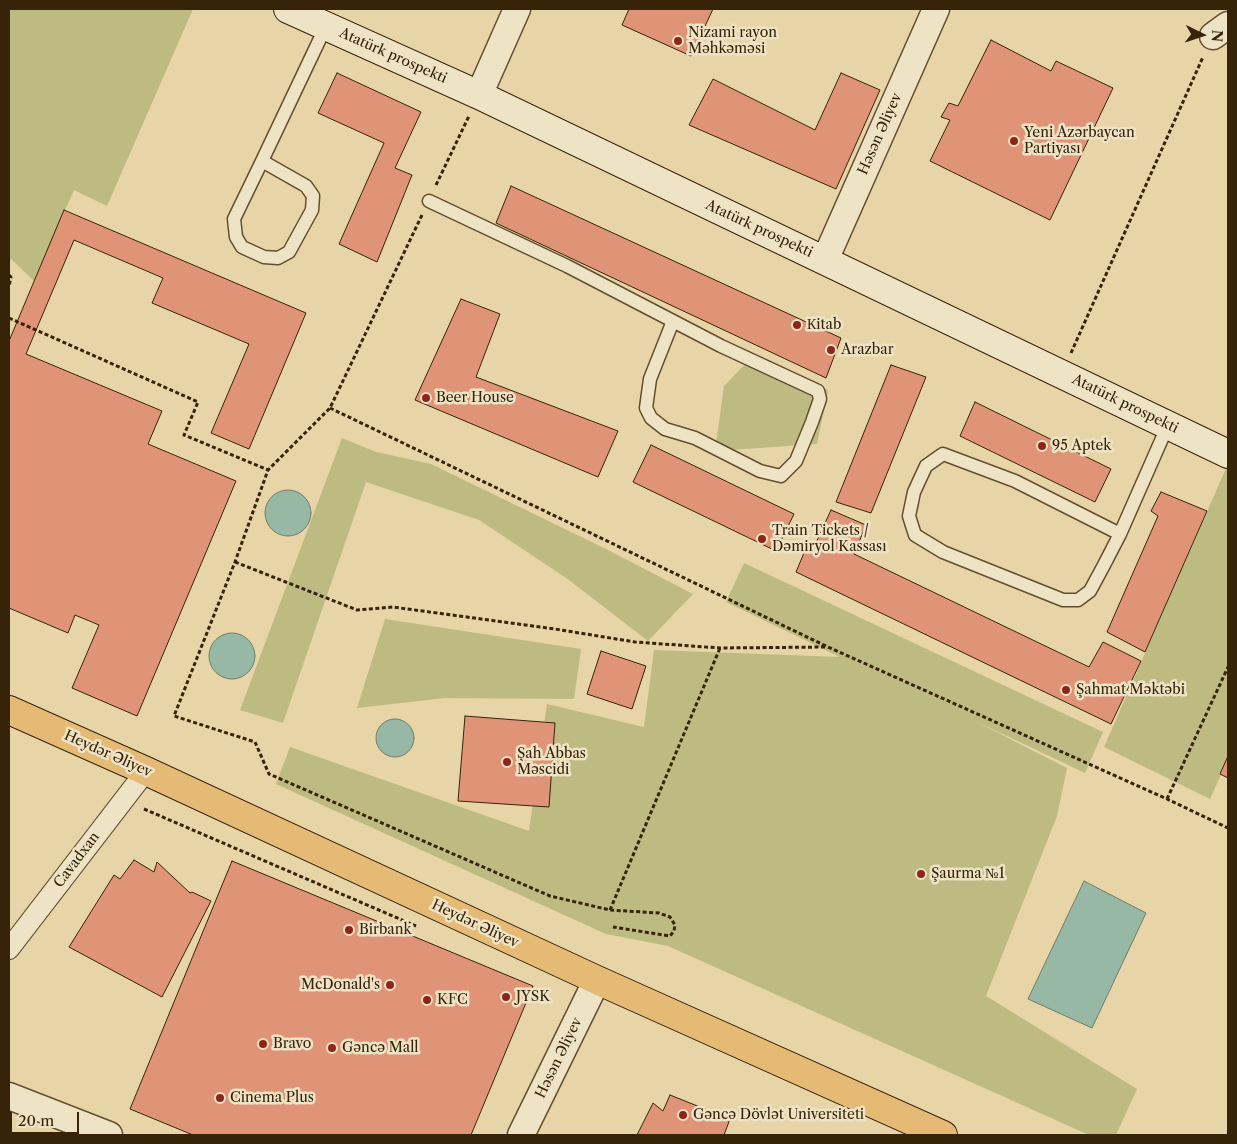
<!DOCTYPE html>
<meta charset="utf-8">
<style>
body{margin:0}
#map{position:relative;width:1237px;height:1144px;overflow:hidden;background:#e7d4a7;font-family:"Libre Caslon Text",serif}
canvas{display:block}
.frame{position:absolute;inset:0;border:10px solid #372308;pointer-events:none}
.north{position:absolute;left:1177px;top:10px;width:50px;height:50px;-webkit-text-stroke:4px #efe3c6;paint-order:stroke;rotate:94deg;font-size:14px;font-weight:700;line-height:20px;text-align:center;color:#372308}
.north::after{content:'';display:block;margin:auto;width:18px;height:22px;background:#372308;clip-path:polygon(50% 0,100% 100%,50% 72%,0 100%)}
.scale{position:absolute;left:10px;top:1112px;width:69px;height:22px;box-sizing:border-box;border:2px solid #372308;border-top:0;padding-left:6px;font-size:15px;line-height:18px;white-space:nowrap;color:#372308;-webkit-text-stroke:4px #efe3c6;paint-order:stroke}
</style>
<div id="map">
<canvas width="1237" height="1144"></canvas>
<div class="frame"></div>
<div class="north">N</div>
<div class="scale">20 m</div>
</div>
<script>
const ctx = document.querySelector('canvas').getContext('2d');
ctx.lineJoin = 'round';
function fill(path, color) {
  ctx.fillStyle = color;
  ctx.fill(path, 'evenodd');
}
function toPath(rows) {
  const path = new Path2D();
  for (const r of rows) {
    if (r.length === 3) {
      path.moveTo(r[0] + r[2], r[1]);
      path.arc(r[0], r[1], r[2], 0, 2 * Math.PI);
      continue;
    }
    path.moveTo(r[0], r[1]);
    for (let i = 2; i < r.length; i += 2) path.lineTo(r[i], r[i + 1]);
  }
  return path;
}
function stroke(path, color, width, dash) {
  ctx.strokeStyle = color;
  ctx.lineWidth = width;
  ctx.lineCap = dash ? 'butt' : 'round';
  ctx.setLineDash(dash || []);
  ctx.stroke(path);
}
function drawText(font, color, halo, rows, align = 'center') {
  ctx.font = font + ' "Libre Caslon Text",serif';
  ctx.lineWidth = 5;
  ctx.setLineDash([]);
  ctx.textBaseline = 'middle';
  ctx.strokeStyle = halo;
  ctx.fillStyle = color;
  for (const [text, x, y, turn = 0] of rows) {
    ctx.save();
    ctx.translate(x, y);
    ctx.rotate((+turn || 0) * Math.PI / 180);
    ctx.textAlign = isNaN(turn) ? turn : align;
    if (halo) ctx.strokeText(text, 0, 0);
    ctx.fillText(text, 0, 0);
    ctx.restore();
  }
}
const green = toPath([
 [9,9,193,9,107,206,74,190,34,281,11,259,9,264],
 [753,356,828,390,817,444,715,451,724,386],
 [342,438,376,452,431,464,604,548,693,594,648,641,569,580,479,520,366,482,283,723,240,710],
 [1227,466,1228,466,1228,759,1210,799,1104,747],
 [744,563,1103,732,1085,773,975,721,1067,768,1057,816,986,996,1137,1089,1116,1135,1089,1135,668,946,606,934,276,784,290,747,529,831,547,704,644,727,654,650,840,657,726,602],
 [385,619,581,649,574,699,445,698,357,708]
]);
const water = toPath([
 [288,513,23],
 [232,656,23],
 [395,738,19],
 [1084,881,1146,913,1092,1028,1028,999,1084,881]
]);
const building = toPath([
 [629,9,713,9,691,56,622,25,629,9],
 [991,40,1051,71,1056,61,1113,88,1050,220,930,161,950,120,941,117,949,103,958,106,991,40],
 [337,73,421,112,395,168,412,175,377,262,339,244,384,143,318,113,337,73],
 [841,73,880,90,836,189,689,125,713,79,815,130,841,73],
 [511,186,841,338,826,378,496,223,511,186],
 [64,210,306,313,249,449,211,433,249,344,152,303,163,278,74,240,26,354,162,411,148,444,236,481,137,716,72,688,99,625,75,615,68,633,9,608,9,341,64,210],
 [461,299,500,314,476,377,618,431,598,477,415,400,461,299],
 [891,365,926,377,871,513,836,502,891,365],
 [975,402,1111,469,1095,502,960,436,975,402],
 [651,445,794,514,776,551,633,482,651,445],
 [1161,492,1207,511,1145,652,1107,632,1158,516,1151,511,1161,492],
 [831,510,866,525,854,554,1089,667,1103,642,1141,661,1111,724,796,572,809,541,815,545,831,510],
 [601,651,646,666,632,709,587,694,601,651],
 [465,716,555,723,549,807,458,801,465,716],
 [1228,756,1228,778,1220,774,1228,756],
 [134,860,154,872,157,862,190,893,192,892,211,901,162,997,69,947,114,875,120,879,134,860],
 [232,861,533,986,471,1135,193,1135,130,1109,232,861],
 [670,1095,730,1119,724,1135,637,1135,653,1103,663,1111,670,1095]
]);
const path = toPath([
 [436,185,469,116],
 [422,215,330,408,268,470,235,562,174,716,255,742,269,774,550,896,610,910,659,913,670,917,675,925,674,931,670,936,613,927],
 [9,275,11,277,9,286],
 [9,318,198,402,184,435,268,470],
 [1071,353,1203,57],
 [330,408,828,647,1167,799,1228,828],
 [235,562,357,610,393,607,555,629,635,642,720,648,827,647],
 [1167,799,1228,667],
 [144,809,416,926],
 [610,910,720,648]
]);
const service = toPath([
 [262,161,306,186,313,196,312,210,289,252,278,258,264,257,242,247,236,237,234,219,262,161,326,26],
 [429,201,567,266,721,346,818,391,820,399,812,422,796,461,781,476,760,471,695,438,665,429,651,418,646,408,650,379,673,321],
 [1120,534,1015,481,943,454,926,466,914,492,909,516,915,535,943,552,1063,600,1078,600,1090,591,1104,565,1120,534,1168,425]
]);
const pedestrian = toPath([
 [9,949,146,771]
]);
const minor = toPath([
 [1213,36,1228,25],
 [479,95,517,9],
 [825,260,936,9],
 [9,1096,109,1135],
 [521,1135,597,980]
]);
const secondary = toPath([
 [288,9,479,95,1228,454]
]);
const primary = toPath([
 [9,710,146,771,597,980,943,1135]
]);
const markers = [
 [678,41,5,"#8f2418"],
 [1014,141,5,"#8f2418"],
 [797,325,5,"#8f2418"],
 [831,350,5,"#8f2418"],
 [426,398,5,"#8f2418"],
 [1042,446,5,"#8f2418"],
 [762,539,5,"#8f2418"],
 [1066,690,5,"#8f2418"],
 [507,762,5,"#8f2418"],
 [921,874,5,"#8f2418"],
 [349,930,5,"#8f2418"],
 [390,985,5,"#8f2418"],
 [506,997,5,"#8f2418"],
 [427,1000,5,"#8f2418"],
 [263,1044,5,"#8f2418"],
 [332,1048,5,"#8f2418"],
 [220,1098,5,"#8f2418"],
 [683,1115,5,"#8f2418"]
];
const poiNames = [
 ["Nizami rayon",688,33],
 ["Məhkəməsi",688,49],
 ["Yeni Azərbaycan",1024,133],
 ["Partiyası",1024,149],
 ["Кitab",807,325],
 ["Arazbar",841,350],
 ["Beer House",436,398],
 ["95 Aptek",1052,446],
 ["Train Tickets /",772,531],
 ["Dəmiryol Kassası",772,547],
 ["Şahmat Məktəbi",1076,690],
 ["Şah Abbas",517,754],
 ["Məscidi",517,770],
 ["Şaurma №1",931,874],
 ["Birbank",359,930],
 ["McDonald's",380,985,"right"],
 ["JYSK",516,997],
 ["KFC",437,1000],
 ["Bravo",273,1044],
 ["Gəncə Mall",342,1048],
 ["Cinema Plus",230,1098],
 ["Gəncə Dövlət Universiteti",693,1115]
];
const streetNames = [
 ["Atatürk prospekti",393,56,24],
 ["Həsən Əliyev",880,134,-66],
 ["Atatürk prospekti",759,229,25],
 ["Atatürk prospekti",1125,404,26],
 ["Heydər Əliyev",108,754,24],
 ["Cavadxan",77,860,-53],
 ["Heydər Əliyev",475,924,25],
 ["Həsən Əliyev",559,1058,-64]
];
fill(green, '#bdbb82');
fill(water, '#97b8a5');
stroke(water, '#717c66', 1);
fill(building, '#e09477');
stroke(building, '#372308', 1);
stroke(service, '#634f30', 15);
stroke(pedestrian, '#634f30', 22);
stroke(minor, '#634f30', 29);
stroke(secondary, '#372308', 30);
stroke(primary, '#372308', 30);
stroke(path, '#372308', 3, [4, 2.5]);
stroke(service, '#efe3c6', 12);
stroke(pedestrian, '#efe3c6', 20);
stroke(minor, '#efe3c6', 26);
stroke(secondary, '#efe3c6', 28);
stroke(primary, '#e4ba74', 28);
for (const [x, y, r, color] of markers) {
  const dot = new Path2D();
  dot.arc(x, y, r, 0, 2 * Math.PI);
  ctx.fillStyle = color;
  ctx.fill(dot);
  stroke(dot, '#efe3c6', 2);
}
drawText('14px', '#372308', '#efe3c6', poiNames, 'left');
drawText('14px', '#372308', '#efe3c6', streetNames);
</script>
